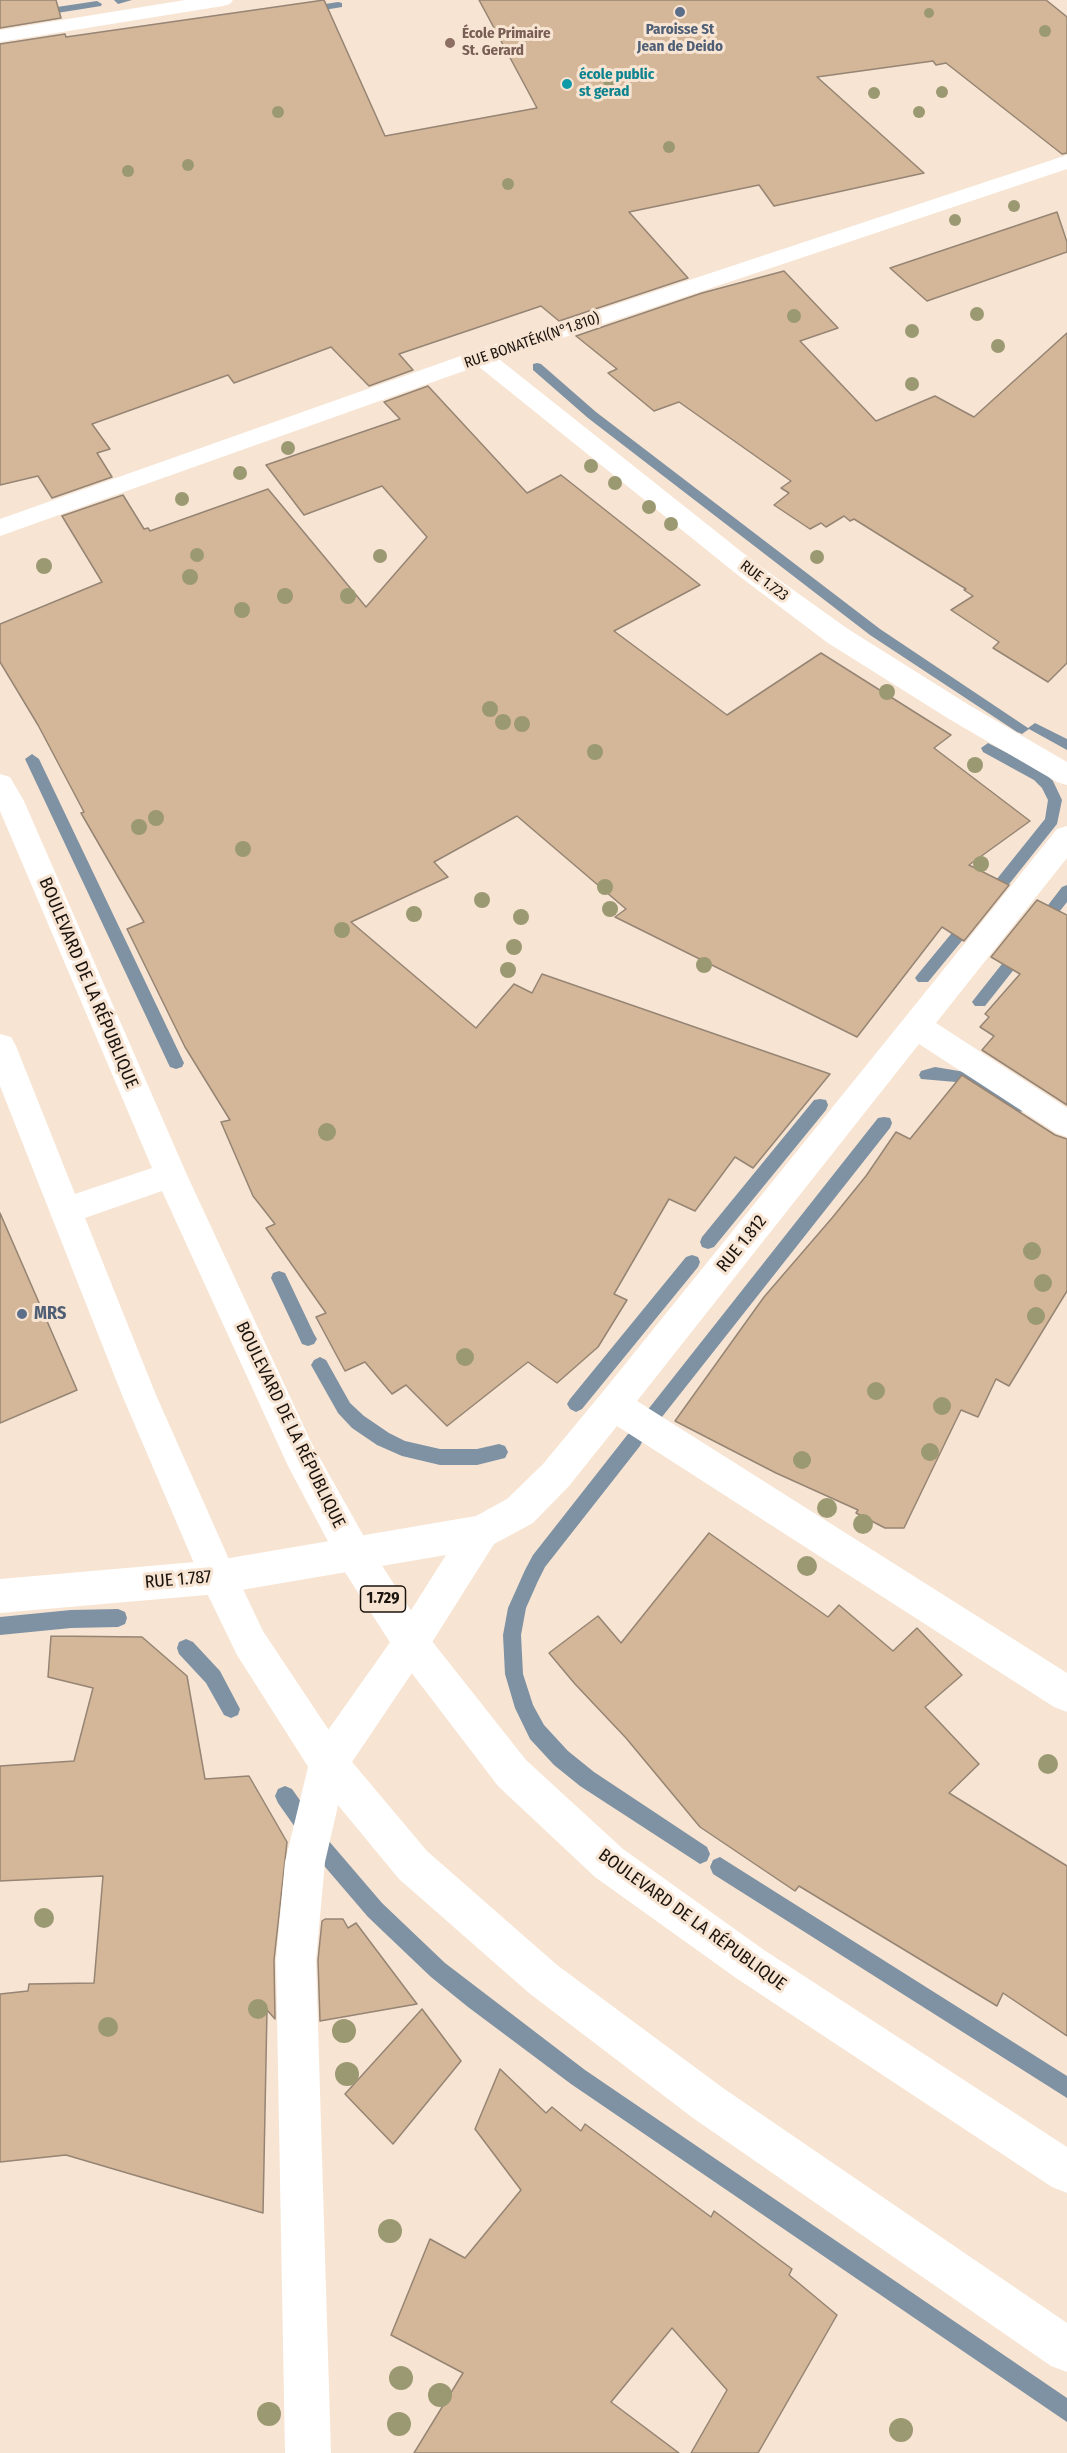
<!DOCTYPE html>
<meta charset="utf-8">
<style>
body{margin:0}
canvas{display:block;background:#f7e4d2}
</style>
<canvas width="1067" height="2453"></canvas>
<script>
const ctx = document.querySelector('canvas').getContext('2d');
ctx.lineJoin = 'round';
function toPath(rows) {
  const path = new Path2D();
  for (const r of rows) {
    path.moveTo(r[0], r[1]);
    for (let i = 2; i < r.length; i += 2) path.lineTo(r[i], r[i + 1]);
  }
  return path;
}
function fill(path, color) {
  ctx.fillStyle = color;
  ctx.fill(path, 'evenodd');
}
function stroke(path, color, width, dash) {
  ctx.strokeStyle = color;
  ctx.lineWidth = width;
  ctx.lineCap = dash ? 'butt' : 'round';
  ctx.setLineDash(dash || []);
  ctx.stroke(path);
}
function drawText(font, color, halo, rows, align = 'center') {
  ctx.font = font + ' "Fira Sans Condensed",sans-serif';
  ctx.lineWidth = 6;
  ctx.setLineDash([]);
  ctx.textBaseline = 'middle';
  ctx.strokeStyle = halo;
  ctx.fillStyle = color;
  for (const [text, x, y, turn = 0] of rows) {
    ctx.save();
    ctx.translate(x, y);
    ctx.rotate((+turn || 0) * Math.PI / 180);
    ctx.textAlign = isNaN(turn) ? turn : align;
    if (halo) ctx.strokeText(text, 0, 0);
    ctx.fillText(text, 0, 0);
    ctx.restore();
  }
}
const stream = toPath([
 [114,0,132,0,118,4,114,0],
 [97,1,102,4,101,6,57,13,52,10,57,7,97,1],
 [338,2,342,3,342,7,306,13,301,10,306,7,338,2],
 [537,363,541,364,596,412,880,629,1028,728,1035,723,1067,739,1067,750,1029,729,1022,734,1017,732,870,635,588,418,533,370,533,364,537,363],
 [988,743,1044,772,1053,781,1062,800,1057,824,994,903,989,905,984,903,982,899,984,895,1045,819,1048,800,1042,788,1034,780,983,752,981,748,988,743],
 [32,754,39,759,184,1063,182,1067,176,1069,170,1067,168,1063,25,759,32,754],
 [1067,885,1067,902,1045,930,1035,930,1033,926,1035,922,1062,887,1067,885],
 [970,915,975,917,977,921,975,925,928,982,918,982,915,978,918,974,965,917,970,915],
 [1022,943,1027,945,1030,949,1027,953,985,1006,975,1006,972,1002,975,998,1017,945,1022,943],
 [935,1067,965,1072,1024,1101,1026,1106,1024,1111,1018,1112,956,1082,921,1079,919,1075,921,1071,935,1067],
 [820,1099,826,1100,828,1105,826,1110,714,1247,708,1249,702,1247,700,1242,702,1237,814,1100,820,1099],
 [884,1117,890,1118,892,1123,890,1128,658,1422,652,1425,646,1422,643,1417,646,1412,878,1118,884,1117],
 [692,1255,698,1257,700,1262,698,1267,582,1409,576,1412,570,1409,567,1404,570,1399,686,1257,692,1255],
 [279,1271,285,1273,314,1334,317,1339,314,1344,308,1346,302,1344,271,1278,273,1273,279,1271],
 [320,1357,326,1360,350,1403,364,1416,389,1433,405,1441,440,1449,477,1449,499,1444,505,1446,508,1452,505,1458,477,1465,440,1465,402,1456,377,1445,352,1428,338,1413,311,1365,314,1360,320,1357],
 [634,1432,640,1434,643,1440,640,1446,545,1567,538,1581,526,1608,521,1635,523,1674,533,1705,544,1725,568,1751,594,1772,707,1847,710,1854,707,1861,700,1864,580,1786,554,1765,530,1739,515,1708,505,1674,503,1635,508,1608,525,1570,533,1555,628,1434,634,1432],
 [118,1609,125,1612,127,1618,125,1624,118,1627,71,1628,0,1635,0,1617,71,1610,118,1609],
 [186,1639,193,1642,220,1671,240,1709,238,1715,231,1718,224,1715,206,1683,179,1654,177,1648,179,1642,186,1639],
 [285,1786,292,1789,328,1840,382,1903,445,1963,585,2070,1067,2398,1067,2422,571,2084,468,2007,431,1977,368,1917,314,1854,278,1803,275,1796,278,1789,285,1786],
 [720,1857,1067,2076,1067,2098,713,1874,710,1867,713,1860,720,1857]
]);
const building = toPath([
 [0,0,56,0,61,18,0,28,0,0],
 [324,0,385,136,537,108,479,0,1046,0,1067,17,1067,153,1062,154,946,63,936,65,933,61,817,77,924,173,774,206,759,185,629,212,688,278,559,321,541,306,399,354,413,370,369,386,331,347,234,383,228,375,92,424,110,449,97,453,112,477,52,498,38,476,0,485,0,44,65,34,66,37,324,0],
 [1057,212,1067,242,1067,252,927,301,890,268,1057,212],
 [784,271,838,328,800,341,876,421,935,396,974,417,1067,333,1067,663,1048,682,993,648,999,642,951,610,973,596,964,590,966,589,854,519,850,521,844,516,826,527,821,523,810,529,774,505,789,493,781,488,791,481,679,402,654,411,608,373,617,369,576,336,702,293,784,271],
 [428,386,527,493,561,475,700,585,614,631,727,715,821,653,951,735,934,748,1030,821,969,865,1009,885,964,941,942,927,857,1037,615,917,626,909,517,816,434,862,448,877,351,922,476,1028,514,984,532,993,542,974,830,1074,753,1168,735,1157,695,1211,669,1199,614,1294,627,1300,598,1347,557,1383,528,1362,447,1426,406,1385,392,1394,365,1362,345,1371,316,1317,326,1313,266,1228,275,1224,253,1196,221,1122,230,1120,185,1047,127,929,144,922,81,813,84,812,38,725,0,662,0,624,102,582,62,516,123,495,144,529,148,528,150,531,268,489,366,607,427,537,382,486,304,515,266,465,400,419,384,402,428,386],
 [1037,900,1067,915,1067,1105,982,1050,994,1036,980,1027,989,1017,985,1014,1020,974,991,957,1037,900],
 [962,1075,1055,1135,1067,1139,1067,1291,1009,1386,996,1379,978,1417,961,1410,904,1528,885,1528,856,1513,858,1510,776,1473,675,1421,764,1297,832,1218,866,1176,896,1132,910,1139,962,1075],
 [0,1213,77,1390,0,1423,0,1213],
 [709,1533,828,1617,839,1605,893,1651,917,1628,962,1675,925,1707,979,1764,949,1793,1067,1866,1067,2036,1003,1993,997,2006,799,1886,795,1891,700,1827,626,1738,575,1684,549,1653,598,1616,621,1643,709,1533],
 [51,1636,142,1637,187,1676,205,1779,249,1776,287,1842,274,1960,275,2019,267,2010,263,2213,66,2155,0,2162,0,1994,28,1991,29,1984,94,1983,103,1876,0,1881,0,1766,74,1761,93,1688,48,1677,51,1636],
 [325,1919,343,1919,348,1928,356,1923,417,2004,320,2021,318,1960,322,1921,325,1919],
 [422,2009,461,2061,393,2144,345,2094,422,2009],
 [500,2069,546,2113,552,2107,581,2131,585,2124,711,2217,714,2211,792,2269,789,2275,837,2315,758,2453,691,2453,727,2390,672,2328,611,2402,679,2453,414,2453,463,2373,391,2335,430,2239,465,2258,521,2190,475,2129,500,2069]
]);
const minor = toPath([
 [1067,155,1067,169,499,359,757,564,848,629,969,705,1067,762,1067,785,1057,782,949,719,828,643,739,576,478,366,0,536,0,519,472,352,1067,155],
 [1067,826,1067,858,936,1023,1067,1108,1067,1137,1056,1133,919,1044,637,1401,1067,1673,1067,1712,1054,1707,617,1426,569,1486,533,1523,494,1544,424,1655,346,1771,325,1862,316,1960,331,2453,285,2453,276,1960,285,1862,309,1763,314,1750,398,1631,446,1555,218,1594,0,1613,0,1579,218,1560,476,1516,507,1499,543,1464,601,1394,1057,829,1067,826]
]);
const secondary = toPath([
 [185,0,233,0,230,4,223,6,0,42,0,30,185,0]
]);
const primary = toPath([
 [0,774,10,777,24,801,187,1175,312,1444,367,1542,424,1631,526,1760,623,1849,764,1950,1067,2147,1067,2193,1052,2187,736,1978,595,1877,498,1786,398,1655,341,1566,288,1466,162,1191,85,1218,156,1395,232,1566,263,1631,342,1750,427,1851,557,1965,723,2088,1067,2323,1067,2372,1051,2366,693,2118,529,1993,399,1879,314,1776,237,1655,205,1589,122,1395,0,1086,0,1034,11,1037,16,1046,75,1194,152,1168,0,811,0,774]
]);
const trees = [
 [929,13,5],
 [1045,31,6],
 [609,81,6],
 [942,92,6],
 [874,93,6],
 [278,112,6],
 [919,112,6],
 [669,147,6],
 [188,165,6],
 [128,171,6],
 [508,184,6],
 [1014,206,6],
 [955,220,6],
 [977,314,7],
 [794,316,7],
 [912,331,7],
 [998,346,7],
 [912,384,7],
 [288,448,7],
 [591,466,7],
 [240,473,7],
 [615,483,7],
 [182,499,7],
 [649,507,7],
 [671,524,7],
 [197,555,7],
 [380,556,7],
 [817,557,7],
 [44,566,8],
 [190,577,8],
 [285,596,8],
 [348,596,8],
 [242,610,8],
 [887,692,8],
 [490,709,8],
 [503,722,8],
 [522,724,8],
 [595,752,8],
 [975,765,8],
 [156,818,8],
 [139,827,8],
 [243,849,8],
 [981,864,8],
 [605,887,8],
 [482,900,8],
 [610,909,8],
 [414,914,8],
 [521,917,8],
 [342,930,8],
 [514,947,8],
 [704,965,8],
 [508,970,8],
 [327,1132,9],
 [1032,1251,9],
 [1043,1283,9],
 [1036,1316,9],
 [465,1357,9],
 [876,1391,9],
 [942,1406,9],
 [930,1452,9],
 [802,1460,9],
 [827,1508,10],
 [863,1524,10],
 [807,1566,10],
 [1048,1764,10],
 [44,1918,10],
 [258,2009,10],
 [108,2027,10],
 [344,2031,12],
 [347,2074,12],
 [390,2231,12],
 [401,2378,12],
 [440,2395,12],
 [269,2414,12],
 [399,2424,12],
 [901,2430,12]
];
const markers = [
 [680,12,6,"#5c6f8a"],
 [450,43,6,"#8d6e63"],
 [567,84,6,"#0f9aa8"],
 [22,1314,6,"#5c6f8a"]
];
const farServicenames = [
 ["Paroisse St",680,30],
 ["Jean de Deido",680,47]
];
const farEducationnames = [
 ["École Primaire",462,34],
 ["St. Gerard",462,51]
];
const farCulturenames = [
 ["école public",579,75],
 ["st gerad",579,92]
];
const farStreetnames = [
 ["RUE BONATÉKI(N°1.810)",532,341,-19],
 ["RUE 1.723",764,581,37]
];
const shields = [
 [383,1599,45]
];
const shieldNames = [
 ["1.729",383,1599]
];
const streetNames = [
 ["BOULEVARD DE LA RÉPUBLIQUE",88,983,67],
 ["RUE 1.812",742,1244,-51],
 ["BOULEVARD DE LA RÉPUBLIQUE",290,1425,64],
 ["RUE 1.787",178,1580,-5],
 ["BOULEVARD DE LA RÉPUBLIQUE",692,1920,36]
];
const serviceNames = [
 ["MRS",34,1314]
];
fill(stream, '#7e92a4');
fill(building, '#d4b699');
stroke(building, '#968574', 1.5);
fill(minor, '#fff');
fill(secondary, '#fff');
fill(primary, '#fff');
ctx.fillStyle = '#9b9972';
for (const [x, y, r] of trees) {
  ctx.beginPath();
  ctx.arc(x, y, r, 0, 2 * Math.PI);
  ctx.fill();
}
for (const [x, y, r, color] of markers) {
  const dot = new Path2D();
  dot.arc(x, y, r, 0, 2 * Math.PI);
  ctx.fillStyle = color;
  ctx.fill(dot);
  stroke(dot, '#f7e4d2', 2);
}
drawText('bold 15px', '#4e5e75', '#f7e4d2', farServicenames);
drawText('bold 15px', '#785e54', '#f7e4d2', farEducationnames, 'left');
drawText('bold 15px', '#0d838f', '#f7e4d2', farCulturenames, 'left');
drawText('15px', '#1b140e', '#f7e4d2', farStreetnames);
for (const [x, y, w] of shields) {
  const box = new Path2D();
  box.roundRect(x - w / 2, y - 13, w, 26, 4.5);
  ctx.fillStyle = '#f7e4d2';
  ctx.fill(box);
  stroke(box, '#1b140e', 1.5);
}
drawText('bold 16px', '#1b140e', null, shieldNames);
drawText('18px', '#1b140e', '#f7e4d2', streetNames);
drawText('bold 18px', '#4e5e75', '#f7e4d2', serviceNames, 'left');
</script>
